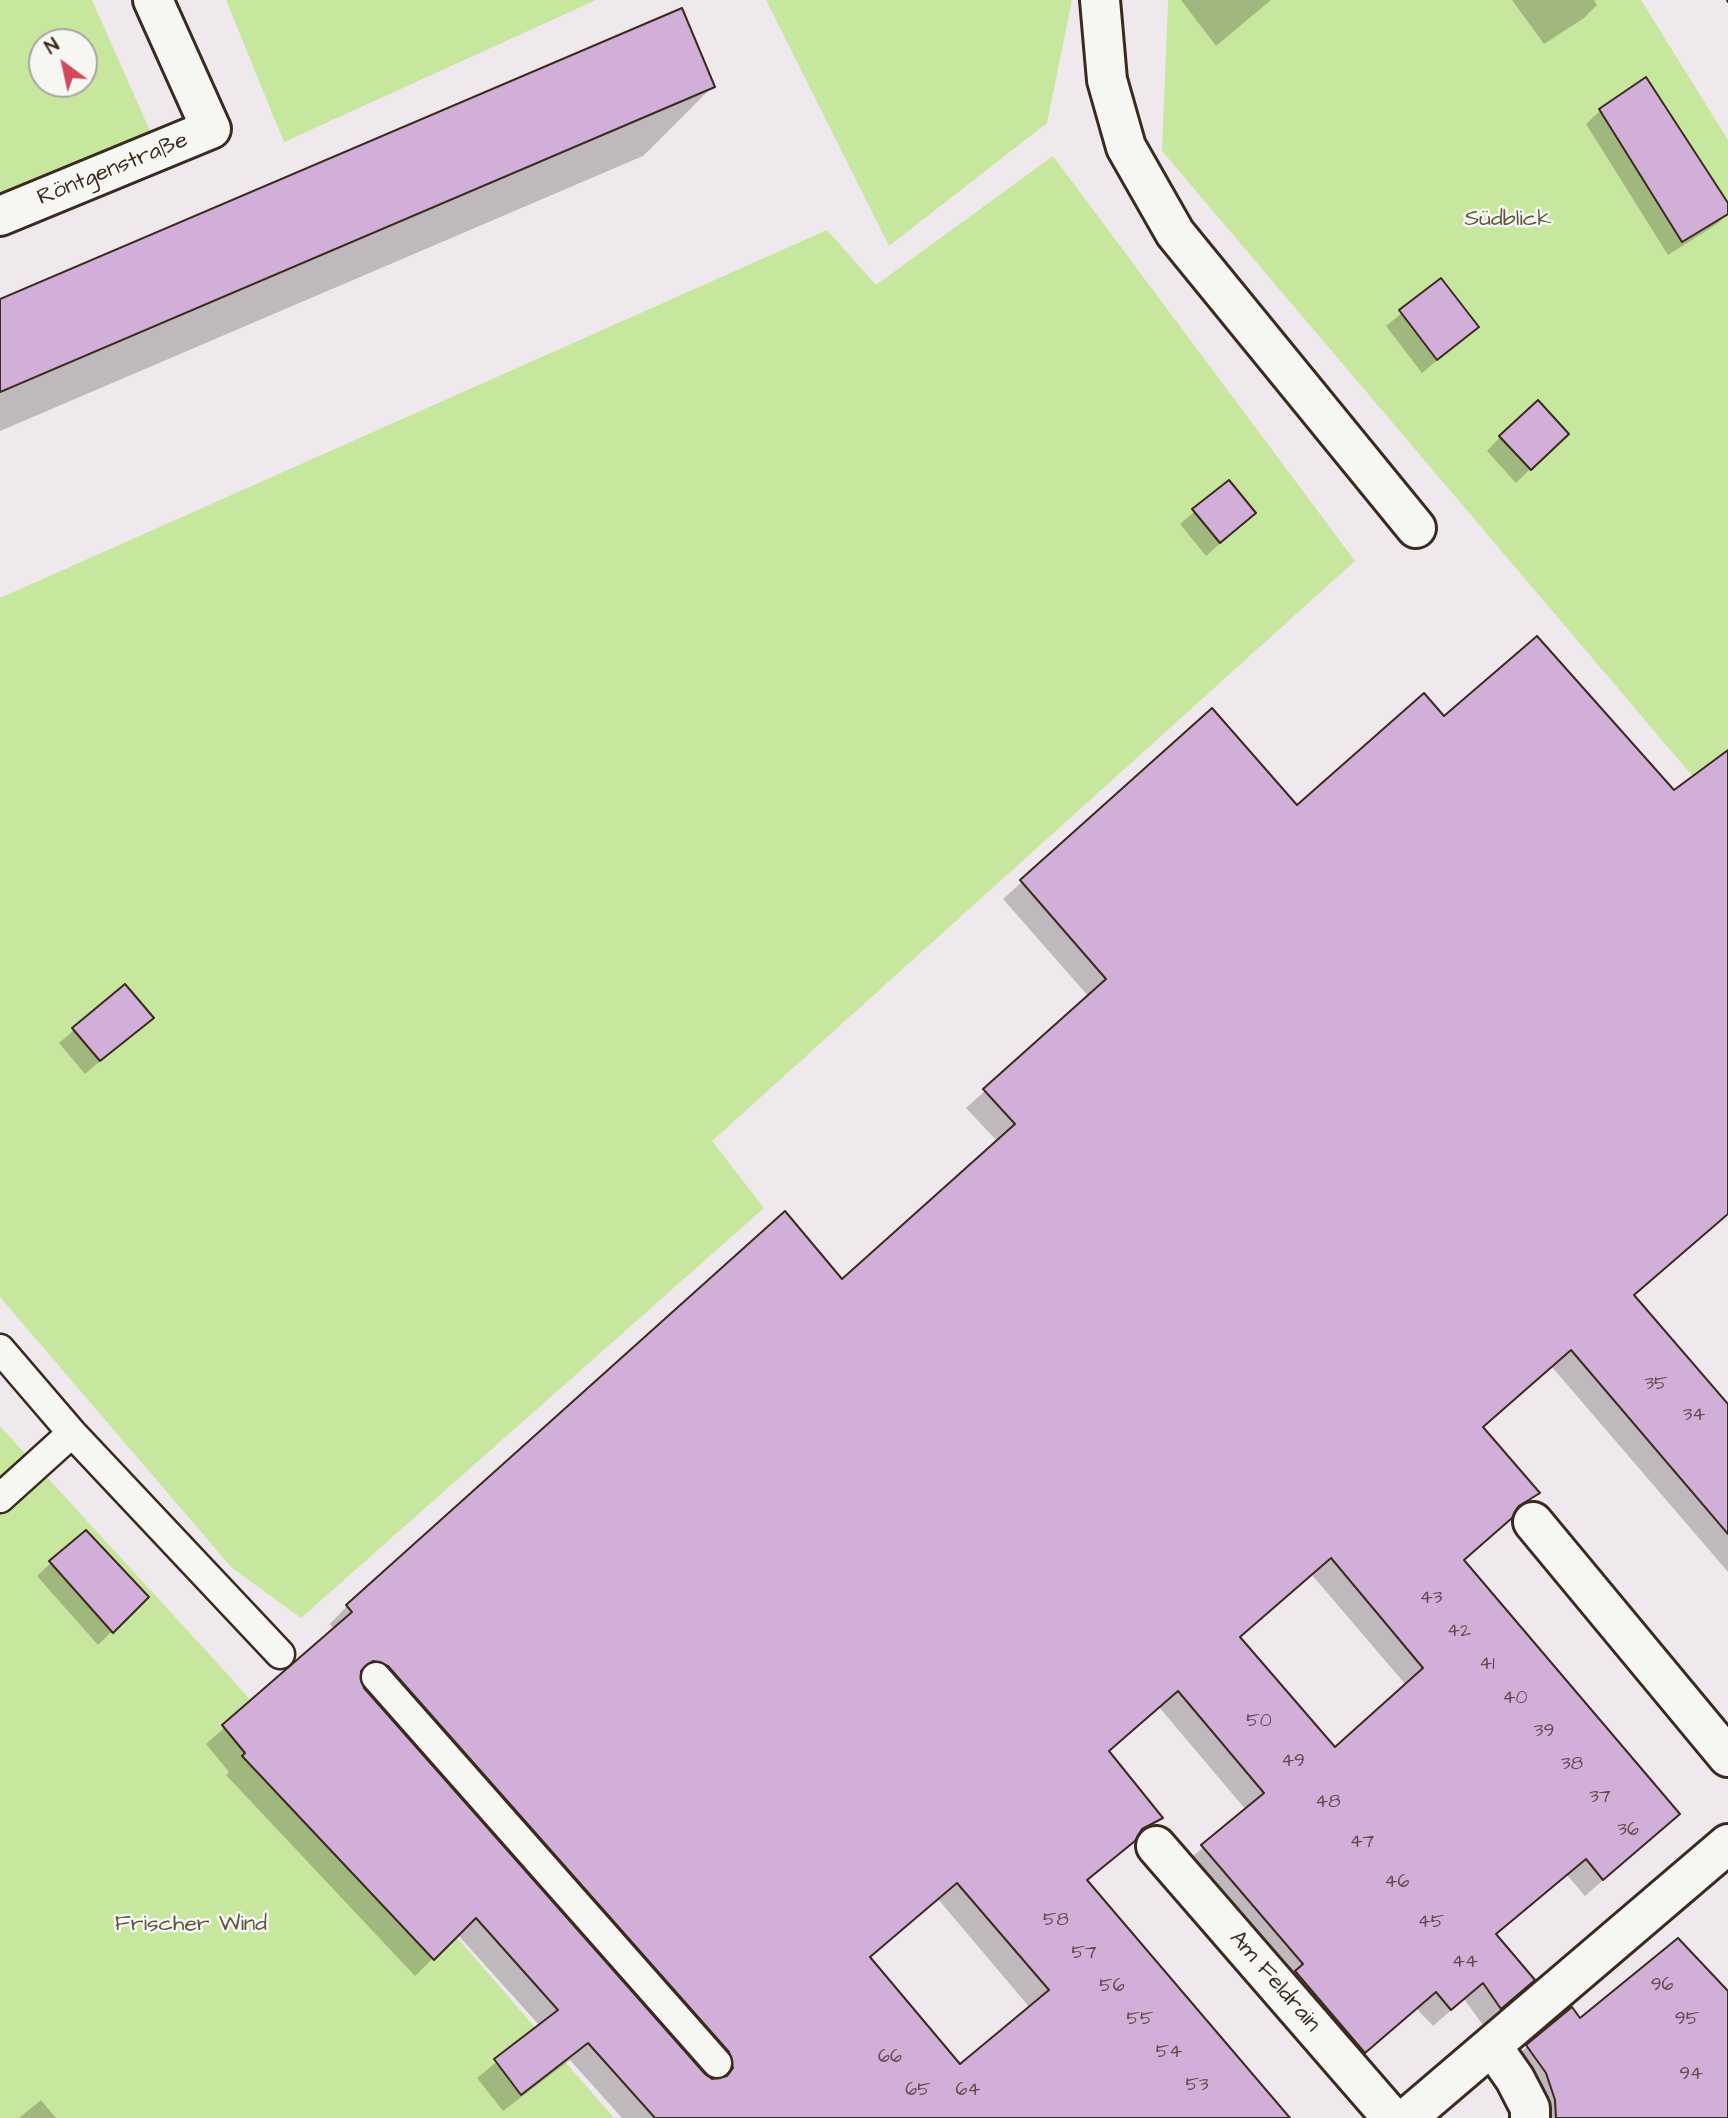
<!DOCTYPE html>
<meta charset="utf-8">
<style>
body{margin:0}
#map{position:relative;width:1728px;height:2118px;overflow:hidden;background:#efe8ed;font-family:"Architects Daughter",sans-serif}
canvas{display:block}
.north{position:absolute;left:28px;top:28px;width:70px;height:70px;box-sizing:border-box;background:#f6f6f2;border:2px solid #aba49d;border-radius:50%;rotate:327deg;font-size:19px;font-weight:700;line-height:28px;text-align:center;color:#3b2a1e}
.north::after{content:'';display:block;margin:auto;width:24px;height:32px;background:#d1495b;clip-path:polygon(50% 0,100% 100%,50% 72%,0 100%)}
</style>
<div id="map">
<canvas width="1728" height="2118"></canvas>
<div class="north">N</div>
</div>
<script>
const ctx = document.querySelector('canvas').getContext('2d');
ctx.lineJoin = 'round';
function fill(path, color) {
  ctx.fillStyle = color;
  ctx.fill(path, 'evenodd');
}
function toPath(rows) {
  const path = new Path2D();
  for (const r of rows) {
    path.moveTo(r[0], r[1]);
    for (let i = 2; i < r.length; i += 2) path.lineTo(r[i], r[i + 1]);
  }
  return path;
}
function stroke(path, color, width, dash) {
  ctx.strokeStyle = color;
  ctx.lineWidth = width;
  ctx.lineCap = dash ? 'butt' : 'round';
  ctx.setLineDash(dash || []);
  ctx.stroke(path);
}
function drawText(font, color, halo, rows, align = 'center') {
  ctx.font = font + ' "Architects Daughter",sans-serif';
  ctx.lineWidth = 5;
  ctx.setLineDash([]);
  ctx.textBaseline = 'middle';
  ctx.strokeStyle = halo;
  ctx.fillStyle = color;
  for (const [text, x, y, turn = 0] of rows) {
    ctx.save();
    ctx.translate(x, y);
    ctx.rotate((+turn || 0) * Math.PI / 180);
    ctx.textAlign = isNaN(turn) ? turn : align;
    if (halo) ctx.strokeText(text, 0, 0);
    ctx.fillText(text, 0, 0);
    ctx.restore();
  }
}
const green = toPath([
 [0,0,92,0,158,149,0,216],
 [42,42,84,42,84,84,42,84],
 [226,0,596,0,284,142],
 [766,0,1072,0,1047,123,889,246],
 [1168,0,1641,0,1728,140,1728,818,1162,151],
 [1053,156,1355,561,712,1141,764,1208,301,1618,232,1568,0,1297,0,598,827,230,876,285],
 [0,1426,231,1678,614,2118,0,2118]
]);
const shadow = toPath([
 [1181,0,1271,0,1216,46],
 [1512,0,1594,0,1597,5,1584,18,1544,44],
 [1646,80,1728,207,1728,213,1717,224,1668,255,1586,124,1600,111],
 [713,86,643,156,0,431,0,302],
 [1441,281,1477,327,1422,373,1386,326],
 [1500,437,1553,447,1516,483,1487,451],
 [1229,482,1254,513,1206,556,1180,524],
 [1212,711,1297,807,1443,719,1728,854,1728,1214,1633,1297,1728,1408,1728,1572,1552,1367,1481,1428,1538,1493,1463,1562,1664,1826,1585,1896,1567,1875,1495,1936,1533,1980,1483,2025,1464,1999,1433,2026,1417,2009,1346,2069,1184,1864,1246,1810,1159,1707,1107,1752,1161,1818,1087,1882,1289,2118,622,2118,570,2060,503,2111,477,2078,540,2026,457,1934,415,1976,226,1775,229,1772,206,1744,334,1629,330,1624,347,1606,842,1281,998,1142,966,1108,1089,997,1003,899],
 [1312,1575,1406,1685,1335,1749,1239,1638],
 [357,1678,371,1683,712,2070,714,2079,704,2076,362,1689],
 [938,1899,1030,2008,960,2066,869,1959],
 [125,986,151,1018,85,1074,59,1043],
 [51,1563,147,1597,98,1645,37,1576],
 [1728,2017,1728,2118,1538,2118,1510,2064,1527,2046,1580,2021],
 [41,2100,56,2118,19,2118]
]);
const building = toPath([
 [682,8,715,87,0,392,0,299,682,8],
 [1646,77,1728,203,1728,214,1682,242,1599,109,1646,77],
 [1441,278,1479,327,1437,360,1399,310,1441,278],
 [1538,400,1569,434,1531,470,1499,436,1538,400],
 [1229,480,1256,513,1220,543,1192,509,1229,480],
 [1537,636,1674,790,1728,750,1728,1214,1634,1295,1728,1404,1728,1534,1571,1350,1483,1427,1540,1493,1519,1506,1512,1518,1464,1560,1680,1814,1603,1880,1586,1859,1496,1934,1535,1980,1501,2009,1483,1983,1451,2010,1436,1992,1365,2053,1295,1971,1303,1964,1201,1845,1264,1793,1178,1691,1109,1751,1163,1818,1142,1829,1135,1841,1087,1880,1290,2118,655,2118,588,2043,521,2095,494,2059,558,2010,476,1918,434,1960,242,1756,245,1753,222,1725,352,1612,346,1605,785,1211,842,1279,1015,1124,983,1089,1106,979,1020,880,1212,708,1297,805,1424,693,1444,716,1537,636],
 [1331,1558,1423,1668,1335,1747,1240,1637,1331,1558],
 [373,1661,388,1666,729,2052,733,2068,727,2076,712,2079,705,2074,364,1688,361,1671,373,1661],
 [957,1883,1049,1990,960,2064,870,1957,957,1883],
 [125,984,154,1018,100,1061,72,1028,125,984],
 [86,1530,149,1597,113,1633,49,1561,86,1530],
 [1678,1938,1728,1991,1728,2118,1556,2118,1555,2100,1546,2073,1526,2045,1572,2007,1580,2018,1678,1938]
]);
const lane = toPath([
 [0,1349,72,1433,280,1654],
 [0,1498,72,1433],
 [376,1677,717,2063]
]);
const street = toPath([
 [1100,0,1107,80,1126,147,1175,233,1416,528],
 [0,216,211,129,153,0],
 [1533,1522,1728,1757],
 [1156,1846,1392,2118],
 [1492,2046,1515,2079,1530,2108,1530,2118],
 [1407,2118,1728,1844]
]);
const tram = toPath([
 [1727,0,1728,2]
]);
const numberNames = [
 ["35",1656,1385],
 ["34",1694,1416],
 ["43",1431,1599],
 ["42",1459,1632],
 ["41",1487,1665],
 ["40",1515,1699],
 ["50",1259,1722],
 ["39",1544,1732],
 ["49",1293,1762],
 ["38",1572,1765],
 ["37",1600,1798],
 ["48",1328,1803],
 ["36",1628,1831],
 ["47",1362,1843],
 ["46",1397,1883],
 ["58",1056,1921],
 ["45",1431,1923],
 ["57",1084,1954],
 ["44",1465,1963],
 ["96",1662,1986],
 ["56",1112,1987],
 ["55",1140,2020],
 ["95",1687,2020],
 ["54",1169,2053],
 ["66",890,2058],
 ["94",1691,2075],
 ["53",1197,2086],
 ["65",918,2091],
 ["64",968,2091]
];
const streetNames = [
 ["Röntgenstraße",113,170,-22],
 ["Am Feldrain",1274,1982,49]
];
const parkNames = [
 ["Südblick",1508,220],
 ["Frischer Wind",191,1925]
];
fill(green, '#c8e79e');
fill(shadow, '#0003');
fill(building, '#d2afd9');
stroke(building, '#3b2a1e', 2);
stroke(lane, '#3b2a1e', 33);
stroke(street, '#3b2a1e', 44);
stroke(lane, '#f6f6f2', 28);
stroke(street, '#f6f6f2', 38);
stroke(tram, '#3b2a1e', 2);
drawText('19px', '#614b4d', null, numberNames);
drawText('23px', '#3b2a1e', '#f6f6f2', streetNames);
drawText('23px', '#5e593e', '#f6f6f2', parkNames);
</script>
